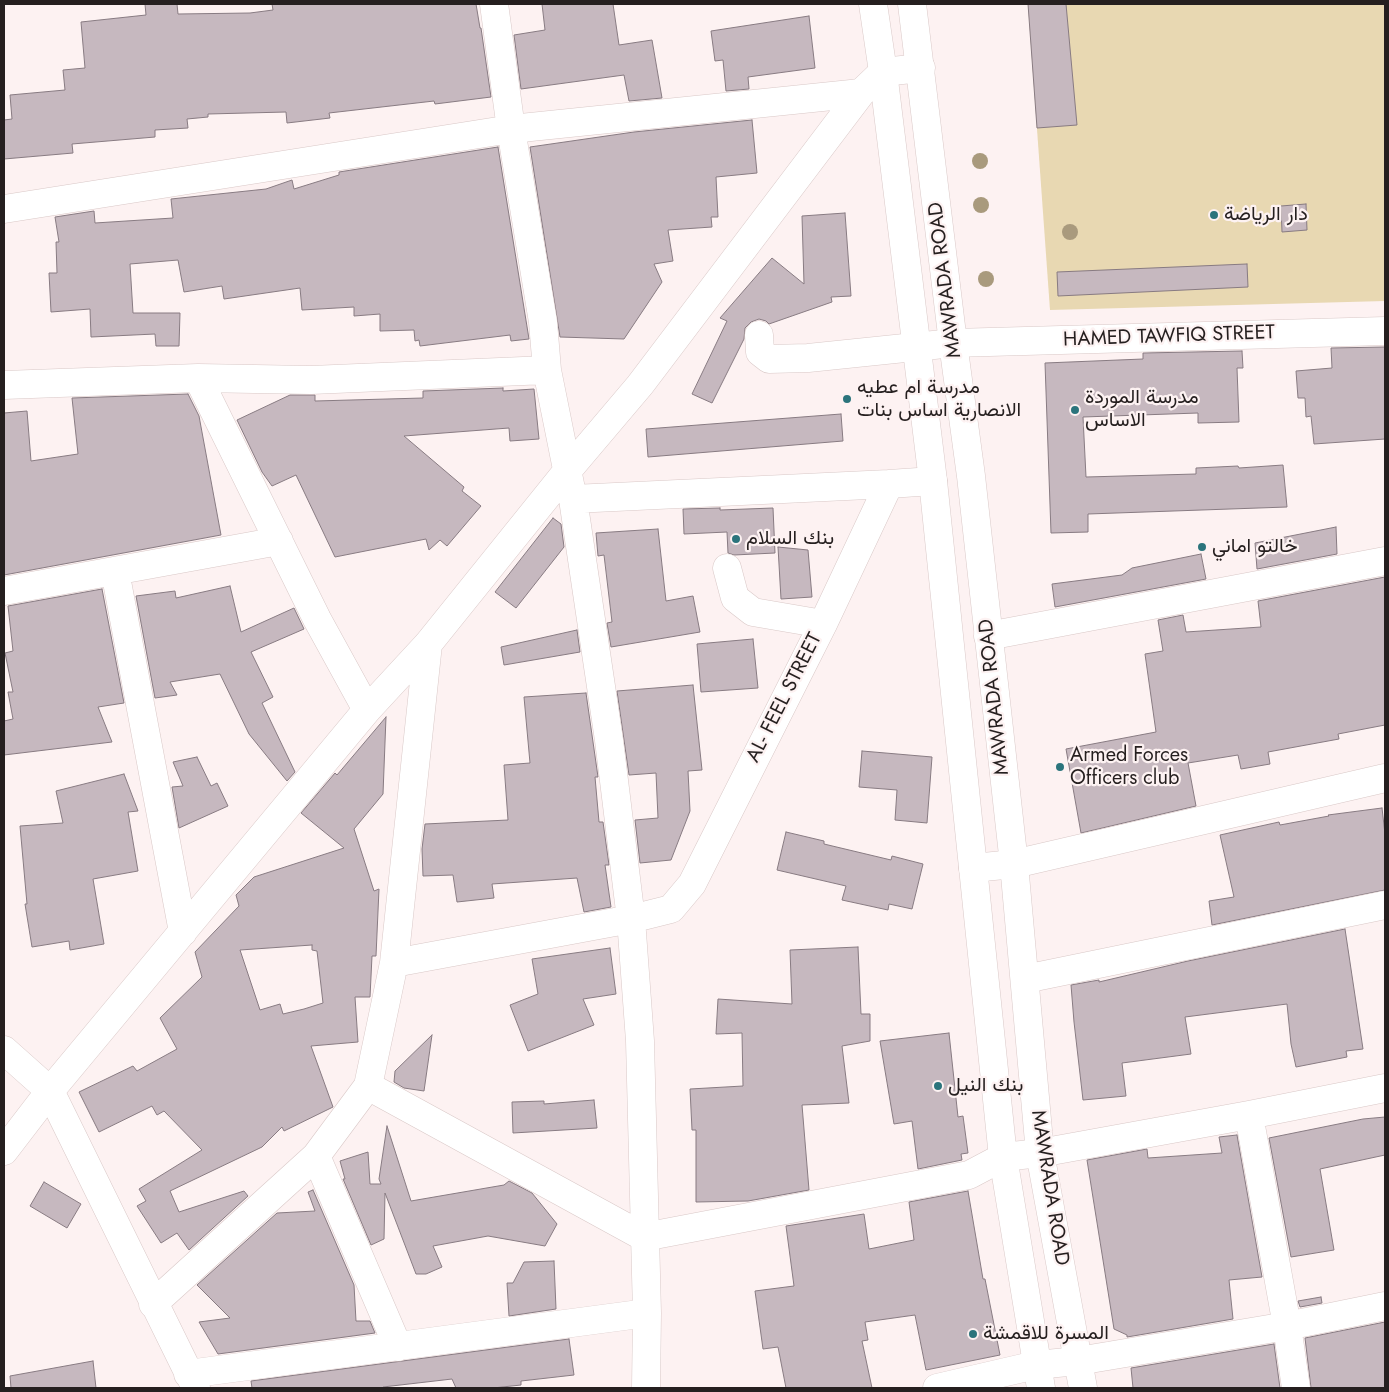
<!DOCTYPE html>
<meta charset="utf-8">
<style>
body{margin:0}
#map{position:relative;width:1389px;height:1392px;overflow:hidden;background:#fdf2f2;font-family:Jost,sans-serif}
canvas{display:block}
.frame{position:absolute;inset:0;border:5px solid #251f1f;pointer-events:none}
</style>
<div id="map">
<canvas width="1389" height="1392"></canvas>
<div class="frame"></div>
</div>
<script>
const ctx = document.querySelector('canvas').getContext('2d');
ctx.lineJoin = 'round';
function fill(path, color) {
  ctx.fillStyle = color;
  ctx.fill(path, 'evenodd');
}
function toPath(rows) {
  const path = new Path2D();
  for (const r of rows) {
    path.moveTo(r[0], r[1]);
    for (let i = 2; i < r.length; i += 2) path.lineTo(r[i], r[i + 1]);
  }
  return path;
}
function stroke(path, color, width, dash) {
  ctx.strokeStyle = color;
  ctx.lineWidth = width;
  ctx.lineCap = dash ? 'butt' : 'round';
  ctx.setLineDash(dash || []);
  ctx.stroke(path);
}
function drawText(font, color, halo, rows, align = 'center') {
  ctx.font = font + ' Jost,Vazirmatn,sans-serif';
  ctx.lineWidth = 4.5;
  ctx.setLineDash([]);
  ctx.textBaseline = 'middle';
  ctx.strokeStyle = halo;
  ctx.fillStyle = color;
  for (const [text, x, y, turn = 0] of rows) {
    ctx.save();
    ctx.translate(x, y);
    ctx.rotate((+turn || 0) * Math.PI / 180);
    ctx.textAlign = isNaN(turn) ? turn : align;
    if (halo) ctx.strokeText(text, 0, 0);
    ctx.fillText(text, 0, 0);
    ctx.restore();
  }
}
const green = toPath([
 [1028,4,1385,4,1385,301,1050,310]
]);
const building = toPath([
 [145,4,177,4,178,14,250,13,273,10,272,4,476,4,480,28,481,28,491,97,435,104,434,101,329,113,330,118,287,123,286,112,208,114,208,117,187,119,188,128,155,130,155,137,72,144,73,153,4,159,4,120,12,119,10,95,65,90,63,70,85,68,81,22,146,15,145,4],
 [542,4,613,4,619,45,652,40,662,98,629,101,624,75,521,89,514,35,545,30,542,4],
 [1028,4,1066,4,1077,125,1037,128,1028,4],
 [809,16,815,68,748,77,749,89,726,91,723,60,715,61,711,31,809,16],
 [752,120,757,173,716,177,718,217,711,217,712,227,668,230,673,261,654,264,662,282,624,339,560,337,530,147,634,132,752,120],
 [498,147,529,339,511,341,510,335,420,346,419,340,415,341,414,330,380,331,380,314,354,316,354,307,302,310,300,288,224,299,222,286,184,292,178,260,130,264,133,313,180,313,179,346,156,346,155,334,91,337,90,309,51,312,49,273,57,273,56,242,59,242,55,217,94,211,95,223,173,218,171,199,266,189,292,180,294,189,339,175,339,172,498,147],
 [1306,204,1307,230,1282,232,1281,206,1306,204],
 [845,213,851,296,831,297,832,302,769,324,766,321,759,319,751,322,745,328,744,339,712,403,692,394,727,321,720,318,772,258,804,284,802,216,845,213],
 [1247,264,1248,287,1058,296,1057,272,1247,264],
 [1385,347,1385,439,1314,444,1311,416,1306,417,1305,398,1298,398,1296,371,1332,368,1331,348,1385,347],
 [1242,351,1243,368,1237,368,1239,422,1198,423,1198,413,1083,417,1086,477,1196,474,1196,468,1238,466,1239,468,1283,465,1287,507,1088,514,1088,532,1051,533,1045,363,1143,359,1143,353,1242,351],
 [503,388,503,391,534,389,539,439,510,441,509,428,404,436,464,487,462,491,481,506,447,546,440,540,429,550,426,539,335,557,296,475,272,486,262,472,237,420,290,395,315,395,315,401,423,398,423,391,503,388],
 [188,394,199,416,221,535,4,575,4,413,27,411,31,461,78,454,72,398,188,394],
 [841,414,843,441,648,457,646,429,841,414],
 [720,508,720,510,773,508,775,553,734,555,728,553,727,532,684,534,683,509,720,508],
 [553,518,561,524,564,547,516,608,495,592,553,518],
 [1336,527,1337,554,1257,569,1255,543,1336,527],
 [658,529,666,601,693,596,700,632,611,647,607,623,612,622,604,555,598,556,596,533,658,529],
 [778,547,808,550,812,597,781,599,778,547],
 [1201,554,1206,579,1055,607,1052,584,1122,575,1132,568,1201,554],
 [1385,577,1385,725,1338,734,1339,739,1268,752,1270,764,1241,769,1238,755,1188,763,1196,806,1081,833,1066,749,1156,732,1145,654,1163,651,1158,620,1183,615,1186,632,1261,627,1258,601,1385,577],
 [230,586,241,632,294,608,304,629,251,652,273,697,262,703,295,772,287,781,249,734,220,674,170,682,177,695,155,698,136,596,175,591,176,598,230,586],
 [102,589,124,703,98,707,112,742,4,755,4,721,13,719,8,692,13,692,5,653,13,651,8,606,102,589],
 [577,630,580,652,504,665,501,647,577,630],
 [753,639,758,688,701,692,697,644,753,639],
 [693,685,702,770,688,771,690,811,671,860,640,863,635,820,658,818,656,773,629,775,617,691,693,685],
 [586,693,598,777,595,777,599,822,603,822,609,865,605,865,611,907,584,912,577,878,492,884,494,898,457,902,453,875,423,876,422,849,425,824,508,820,504,765,530,763,524,697,586,693],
 [386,717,383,794,354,829,374,891,379,889,376,956,372,956,370,997,355,997,358,1042,311,1046,333,1107,284,1131,282,1127,262,1147,170,1191,179,1212,244,1191,248,1196,189,1250,177,1233,161,1243,137,1206,146,1201,139,1189,202,1150,164,1111,157,1115,152,1106,99,1132,79,1092,133,1066,137,1071,177,1049,160,1018,202,977,195,952,239,906,236,895,254,877,344,848,301,813,335,773,337,775,386,717],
 [312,945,312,950,317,951,323,1003,304,1009,283,1014,280,1004,260,1010,240,950,312,945],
 [862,751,932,757,927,823,895,820,897,790,859,787,862,751],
 [197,757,211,786,217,783,228,806,179,828,172,787,183,786,173,762,197,757],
 [124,774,138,811,128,812,138,871,93,879,104,944,70,950,69,941,32,947,25,904,27,904,20,826,63,823,56,791,124,774],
 [1382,808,1385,834,1385,890,1212,925,1209,901,1234,897,1220,835,1279,822,1280,825,1329,816,1328,815,1382,808],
 [786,832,824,841,824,844,891,860,892,856,923,864,912,909,889,904,888,910,842,900,846,886,777,870,786,832],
 [1345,929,1363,1049,1346,1051,1347,1057,1296,1067,1291,1044,1287,1004,1185,1017,1191,1054,1122,1063,1126,1096,1083,1100,1074,1022,1071,985,1099,980,1099,982,1188,961,1345,929],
 [858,947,861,1014,870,1014,870,1041,842,1046,849,1103,802,1105,809,1190,748,1201,696,1202,696,1130,692,1130,690,1089,743,1086,742,1033,716,1034,718,999,792,1004,790,950,858,947],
 [610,948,616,994,583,999,594,1025,528,1051,510,1005,538,994,532,959,610,948],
 [949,1033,958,1117,963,1116,968,1153,961,1154,962,1160,918,1169,912,1121,894,1124,880,1041,949,1033],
 [432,1035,424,1091,404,1088,394,1082,395,1071,432,1035],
 [594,1100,597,1128,513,1133,512,1102,544,1101,544,1104,594,1100],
 [1385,1117,1385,1155,1320,1169,1334,1250,1291,1257,1269,1138,1363,1119,1385,1117],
 [387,1126,411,1201,504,1185,509,1181,532,1193,557,1224,545,1246,488,1236,433,1246,442,1267,426,1274,416,1274,385,1193,384,1239,371,1245,343,1179,345,1179,340,1161,368,1152,370,1184,381,1184,379,1179,387,1126],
 [1237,1135,1262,1277,1229,1280,1233,1319,1127,1337,1127,1335,1114,1329,1087,1160,1147,1149,1148,1158,1222,1153,1219,1137,1237,1135],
 [44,1182,81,1204,67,1228,30,1206,44,1182],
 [313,1190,354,1285,356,1321,370,1321,375,1333,218,1354,199,1322,230,1318,197,1285,277,1213,315,1211,308,1192,313,1190],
 [968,1191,983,1279,985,1279,1000,1355,926,1370,915,1315,865,1322,868,1340,862,1341,872,1388,786,1388,778,1347,763,1349,755,1291,794,1286,786,1226,864,1214,869,1249,914,1240,909,1202,968,1191],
 [554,1261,556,1309,509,1316,507,1283,513,1283,524,1262,554,1261],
 [1321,1297,1322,1303,1300,1307,1298,1301,1321,1297],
 [1385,1322,1385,1388,1311,1388,1305,1338,1385,1322],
 [569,1339,574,1375,521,1381,521,1385,493,1388,456,1388,452,1379,383,1387,383,1388,252,1388,251,1381,569,1339],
 [1274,1344,1280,1388,1133,1388,1131,1368,1274,1344],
 [93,1361,96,1388,11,1388,10,1376,93,1361]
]);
const minor = toPath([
 [494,4,511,129,543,322,547,370],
 [4,209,511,129,861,93,883,72,921,68],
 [759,335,760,352,769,359,808,358,953,343,1385,331],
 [198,378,317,619,367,710],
 [4,385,198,378,311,380,547,370,573,499,609,740,631,919,640,1041,647,1313,646,1388],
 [573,499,889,484],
 [727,568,735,598,753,612,823,624],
 [115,571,183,932],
 [4,591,279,541],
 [988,636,1385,561],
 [973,868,1014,864,1385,778],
 [394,963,631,919,671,909,692,884,823,624,889,484,933,481],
 [1025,979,1385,905],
 [4,1050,50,1091,4,1151],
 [368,1086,644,1237,969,1175,1003,1157,1040,1153,1249,1115,1385,1088],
 [1249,1115,1287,1326,1296,1388],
 [316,1156,398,1347],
 [153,1304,316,1156,368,1086,394,963,428,644],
 [188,1374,647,1313],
 [196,1388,50,1091,367,710,428,644,568,470,640,385,861,93],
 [937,1388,1036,1365,1078,1361,1287,1326,1385,1306]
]);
const major = toPath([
 [873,4,883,72,933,481,1003,1157,1041,1388],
 [912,4,953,343,971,476,1014,864,1040,1153,1083,1388]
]);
const trees = [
 [980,161],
 [981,205],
 [1070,232],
 [986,279]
];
const markers = [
 [1214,215,5,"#2b747c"],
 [847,399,5,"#2b747c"],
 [1075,410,5,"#2b747c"],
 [736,539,5,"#2b747c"],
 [1202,547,5,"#2b747c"],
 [1060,767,5,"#2b747c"],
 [938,1086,5,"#2b747c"],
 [973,1334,5,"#2b747c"]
];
const poiNames = [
 ["دار الرياضة",1224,215],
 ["مدرسة ام عطيه",857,388],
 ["الانصارية اساس بنات",857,411],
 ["مدرسة الموردة",1085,398],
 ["الاساس",1085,421],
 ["بنك السلام",746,539],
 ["خالتو اماني",1212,547],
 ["Armed Forces",1070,756],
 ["Officers club",1070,779],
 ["بنك النيل",948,1086],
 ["المسرة للاقمشة",983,1334]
];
const streetNames = [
 ["MAWRADA ROAD",946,280,-97],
 ["HAMED TAWFIQ STREET",1169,337,-2],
 ["MAWRADA ROAD",995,697,-96],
 ["AL- FEEL STREET",785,698,-63],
 ["MAWRADA ROAD",1049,1188,81]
];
fill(green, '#e8d8b2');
fill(building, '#c6b8bf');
stroke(building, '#887b82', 1);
stroke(minor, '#d9c8c7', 29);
stroke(major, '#d9c8c7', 29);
stroke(minor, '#fff', 28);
stroke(major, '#fff', 28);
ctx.fillStyle = '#a99a7d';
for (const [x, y] of trees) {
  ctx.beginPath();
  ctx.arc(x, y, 8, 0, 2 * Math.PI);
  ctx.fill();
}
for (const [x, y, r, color] of markers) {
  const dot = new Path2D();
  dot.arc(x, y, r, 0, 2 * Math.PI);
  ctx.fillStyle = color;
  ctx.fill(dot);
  stroke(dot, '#fdf2f2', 2);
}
drawText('20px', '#251f1f', '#fdf2f2', poiNames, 'left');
drawText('20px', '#251f1f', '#fdf2f2', streetNames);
</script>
